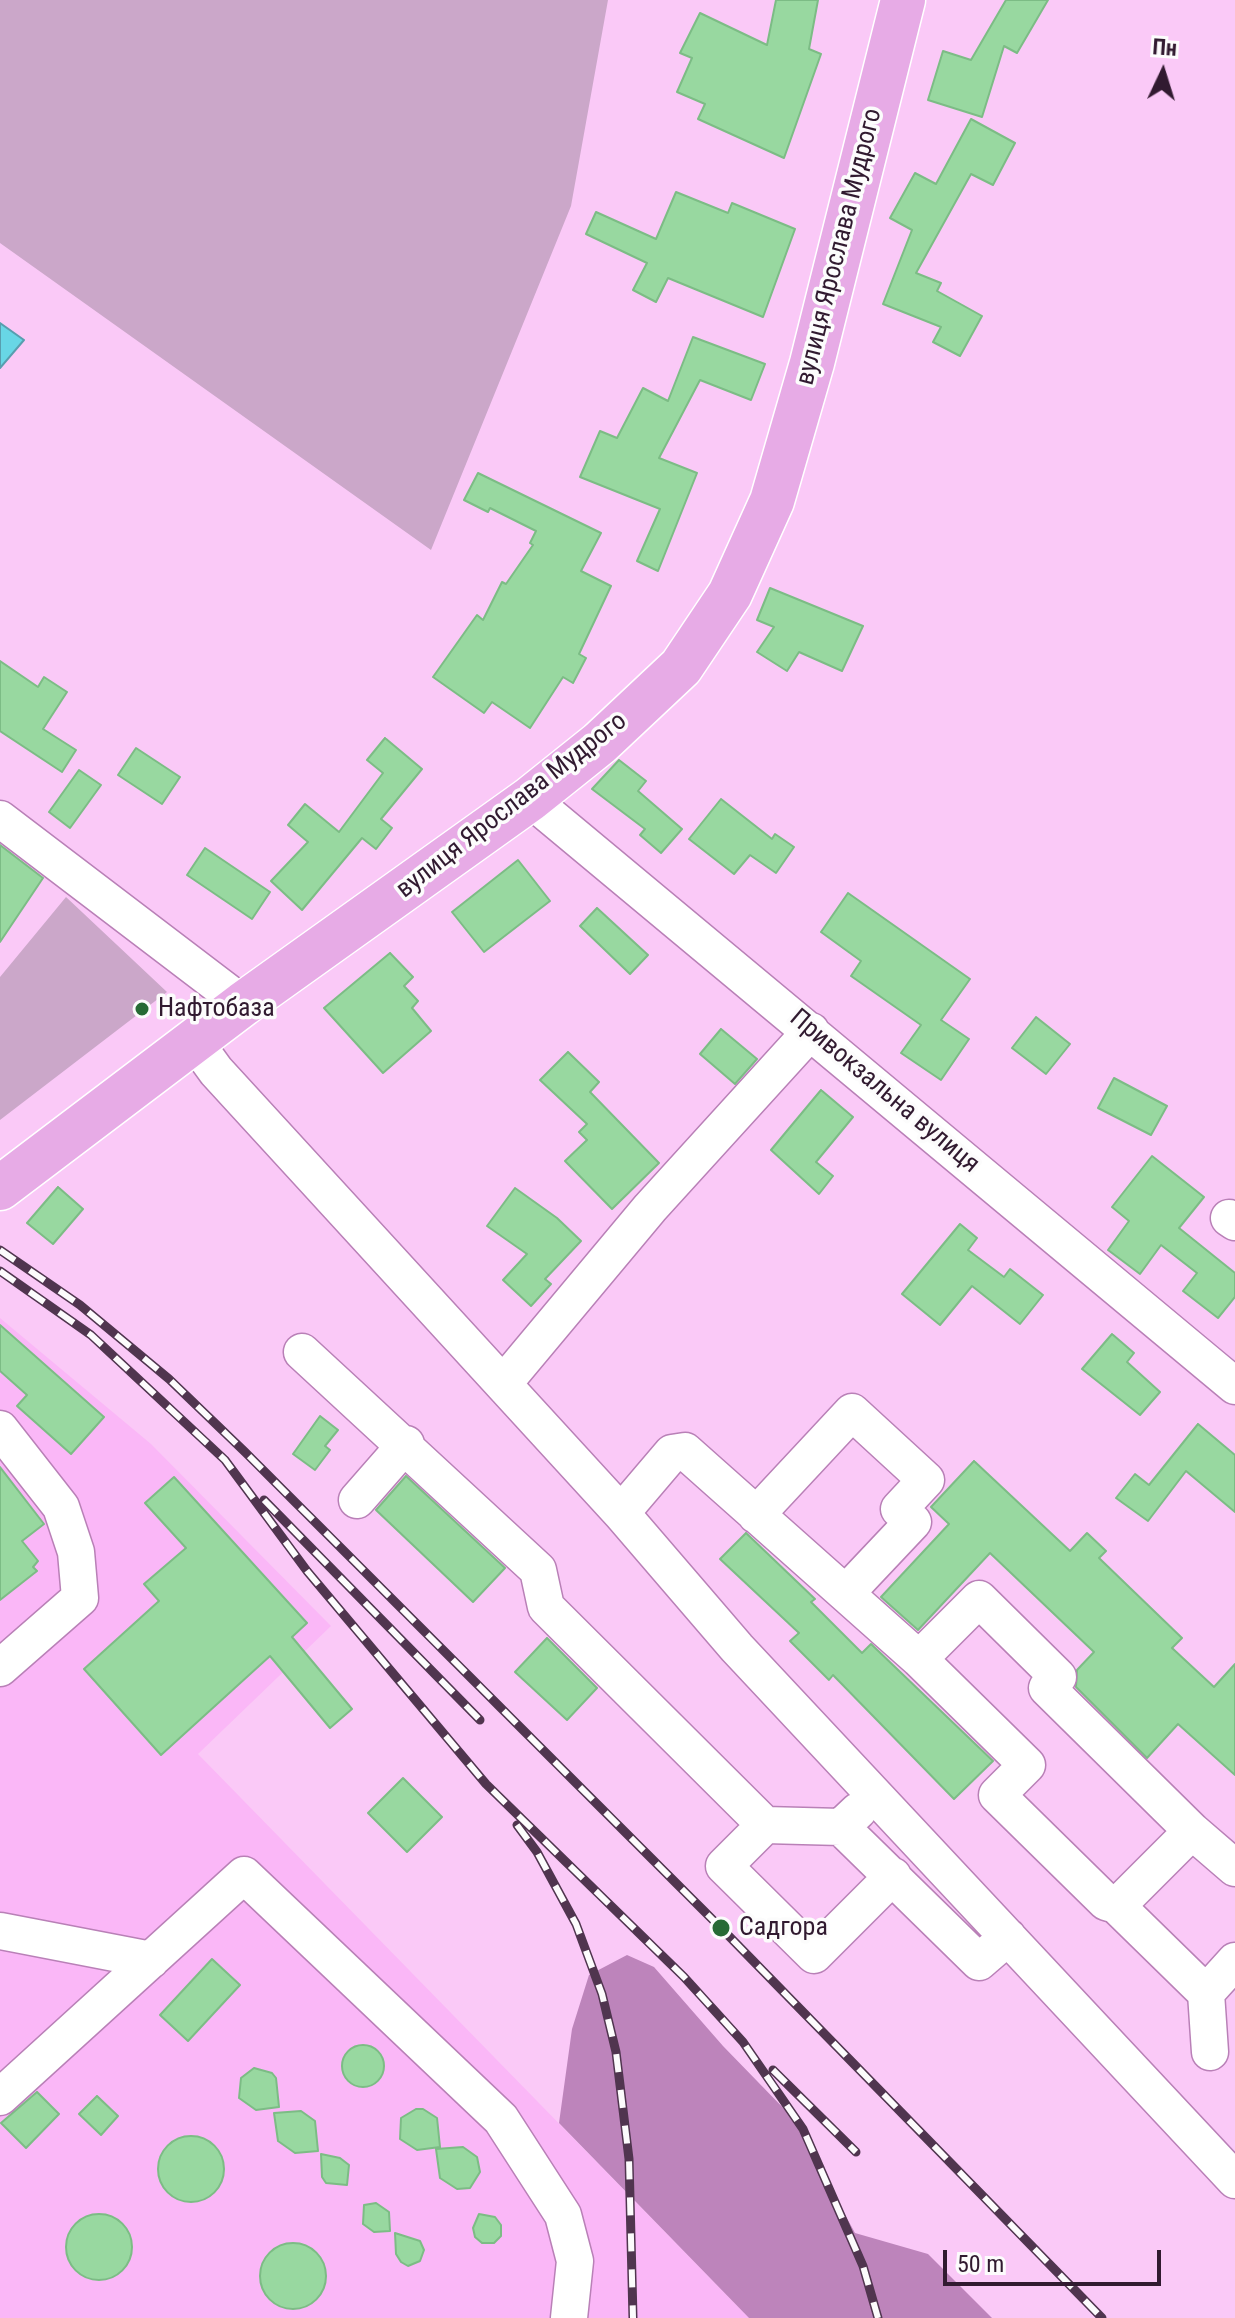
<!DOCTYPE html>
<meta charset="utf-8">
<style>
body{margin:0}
#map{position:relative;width:1235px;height:2318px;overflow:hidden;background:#fac9f7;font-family:"Roboto Condensed",sans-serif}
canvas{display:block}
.north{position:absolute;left:1123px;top:32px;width:80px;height:80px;-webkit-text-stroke:6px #fcfcfc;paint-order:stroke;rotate:4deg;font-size:22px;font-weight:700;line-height:32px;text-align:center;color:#311a30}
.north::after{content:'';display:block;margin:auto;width:28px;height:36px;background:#311a30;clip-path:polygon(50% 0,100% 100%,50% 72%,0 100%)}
.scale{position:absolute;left:943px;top:2250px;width:218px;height:36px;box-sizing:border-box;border:4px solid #311a30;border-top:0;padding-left:10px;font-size:24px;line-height:28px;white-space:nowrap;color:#311a30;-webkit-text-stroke:6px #fcfcfc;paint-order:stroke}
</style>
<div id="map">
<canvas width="1235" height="2318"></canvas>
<div class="north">Пн</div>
<div class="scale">50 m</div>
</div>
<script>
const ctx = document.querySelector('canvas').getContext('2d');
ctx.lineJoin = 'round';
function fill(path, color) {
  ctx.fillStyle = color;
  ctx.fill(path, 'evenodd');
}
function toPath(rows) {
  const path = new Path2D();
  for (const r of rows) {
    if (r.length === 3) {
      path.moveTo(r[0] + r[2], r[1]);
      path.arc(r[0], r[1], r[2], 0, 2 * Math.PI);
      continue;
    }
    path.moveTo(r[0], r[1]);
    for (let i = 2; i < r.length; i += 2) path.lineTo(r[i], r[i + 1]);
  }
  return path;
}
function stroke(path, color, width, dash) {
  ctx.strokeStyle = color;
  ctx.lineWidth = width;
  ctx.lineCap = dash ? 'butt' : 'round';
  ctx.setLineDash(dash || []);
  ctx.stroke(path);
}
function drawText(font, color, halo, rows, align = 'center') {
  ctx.font = font + ' "Roboto Condensed",sans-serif';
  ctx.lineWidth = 7;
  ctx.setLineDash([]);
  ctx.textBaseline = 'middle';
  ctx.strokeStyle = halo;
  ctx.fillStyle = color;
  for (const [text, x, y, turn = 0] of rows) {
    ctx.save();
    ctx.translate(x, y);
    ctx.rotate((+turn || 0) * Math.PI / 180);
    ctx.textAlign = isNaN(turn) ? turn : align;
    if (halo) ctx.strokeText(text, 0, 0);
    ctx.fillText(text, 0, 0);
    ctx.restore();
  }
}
const built = toPath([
 [0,1318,151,1444,331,1626,198,1754,749,2318,0,2318]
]);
const green = toPath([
 [0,0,608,0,571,206,431,550,0,243],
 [66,897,167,992,0,1120,0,977]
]);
const forest = toPath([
 [627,1955,654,1967,723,2046,792,2117,855,2233,928,2254,992,2318,749,2318,559,2123,572,2029,589,1975]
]);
const water = toPath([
 [0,323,24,340,0,368,0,323]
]);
const building = toPath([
 [776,0,818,0,809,49,821,54,784,158,698,119,705,104,677,92,692,58,680,53,700,13,767,45,776,0],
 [1006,0,1048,0,1017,53,1004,46,982,117,928,100,943,51,971,60,1006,0],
 [971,119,1015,143,993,185,971,174,916,273,941,283,937,291,982,316,960,356,933,342,941,327,883,304,912,230,890,218,915,173,936,184,971,119],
 [676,192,728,213,732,203,795,229,763,317,668,278,656,302,633,290,647,263,586,234,596,212,656,239,676,192],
 [693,337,765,364,751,400,700,380,659,458,697,473,658,571,637,561,660,509,580,477,600,431,617,438,643,388,668,401,693,337],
 [478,473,601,533,581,571,611,586,579,654,586,658,573,683,563,677,530,728,492,702,484,713,433,677,477,615,483,620,502,582,506,584,533,545,530,543,536,531,490,508,488,512,464,500,478,473],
 [770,588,863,626,842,671,799,652,787,671,757,652,774,627,757,620,770,588],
 [0,661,38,687,44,677,67,692,43,729,76,750,62,772,0,731,0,661],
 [385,738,422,769,381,819,392,828,376,849,362,838,302,910,271,881,308,842,288,825,305,804,339,832,383,773,367,760,385,738],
 [136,748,180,777,162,804,118,775,136,748],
 [619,760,646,781,638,791,682,829,661,853,640,835,645,829,592,789,619,760],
 [79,770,101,785,70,828,49,812,79,770],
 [721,799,772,839,775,834,794,847,776,873,750,855,734,874,689,839,721,799],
 [0,845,43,878,0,942,0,845],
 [205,848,270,892,252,919,187,875,205,848],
 [518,860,550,901,484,952,452,912,518,860],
 [848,893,970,979,941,1020,969,1039,941,1080,901,1053,921,1025,851,976,861,961,821,932,848,893],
 [597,908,648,955,630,974,580,926,597,908],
 [390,953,413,977,404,986,418,1001,412,1008,431,1031,383,1073,324,1008,390,953],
 [1036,1017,1070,1044,1046,1074,1012,1048,1036,1017],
 [721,1029,757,1059,735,1084,700,1054,721,1029],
 [568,1052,599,1082,590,1092,659,1163,612,1209,565,1161,587,1140,579,1132,587,1124,540,1080,568,1052],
 [1114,1078,1167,1106,1151,1135,1098,1108,1114,1078],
 [821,1090,853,1117,816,1162,833,1176,819,1194,771,1150,821,1090],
 [1152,1156,1204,1197,1179,1228,1235,1273,1235,1297,1218,1318,1183,1291,1197,1273,1161,1245,1140,1274,1108,1250,1129,1221,1112,1207,1152,1156],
 [58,1187,83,1209,53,1244,27,1223,58,1187],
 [515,1188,557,1218,581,1241,545,1279,551,1284,531,1306,503,1280,527,1254,487,1226,515,1188],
 [960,1224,977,1238,968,1250,1004,1277,1010,1269,1043,1295,1020,1324,972,1286,940,1325,902,1294,960,1224],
 [0,1325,104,1417,71,1454,17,1406,27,1395,0,1371,0,1325],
 [1112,1334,1134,1353,1127,1362,1160,1392,1140,1415,1082,1369,1112,1334],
 [320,1416,338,1430,325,1446,330,1450,315,1470,293,1454,320,1416],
 [1198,1424,1235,1455,1235,1512,1186,1471,1148,1521,1116,1498,1135,1474,1149,1485,1198,1424],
 [974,1461,1070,1551,1087,1533,1106,1551,1099,1558,1182,1638,1172,1648,1214,1687,1235,1664,1235,1775,1178,1724,1147,1758,1076,1687,1077,1670,1094,1652,990,1553,918,1630,881,1597,949,1524,931,1507,974,1461],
 [0,1467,44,1524,22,1541,38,1561,33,1567,37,1571,0,1600,0,1467],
 [406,1476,505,1568,473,1602,376,1510,406,1476],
 [174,1477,307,1623,292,1637,352,1709,330,1728,270,1656,161,1755,84,1669,159,1601,144,1584,186,1548,145,1503,174,1477],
 [746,1533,815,1599,811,1602,862,1653,871,1644,993,1761,954,1799,833,1675,829,1680,790,1641,799,1633,720,1559,746,1533],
 [547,1638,597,1688,567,1720,515,1672,547,1638],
 [403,1778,442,1817,407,1852,368,1813,403,1778],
 [212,1959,240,1985,188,2041,160,2015,212,1959],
 [363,2066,21],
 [254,2068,272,2073,276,2078,279,2107,256,2110,239,2098,241,2078,254,2068],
 [37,2092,59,2114,26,2148,1,2123,37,2092],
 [97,2096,118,2116,101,2135,79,2114,97,2096],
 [416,2109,423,2109,437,2118,440,2147,417,2150,400,2139,401,2118,416,2109],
 [301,2111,315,2121,318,2151,295,2153,278,2141,274,2113,301,2111],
 [191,2169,33],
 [463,2147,477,2157,480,2172,470,2188,457,2189,440,2178,436,2149,463,2147],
 [321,2154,340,2158,349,2165,347,2185,326,2183,322,2177,321,2154],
 [376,2203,389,2212,390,2231,374,2232,363,2224,364,2205,376,2203],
 [479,2214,495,2217,501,2225,501,2236,494,2243,482,2243,475,2237,473,2228,479,2214],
 [99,2247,33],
 [395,2233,420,2241,424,2250,420,2261,408,2266,401,2262,396,2254,395,2233],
 [293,2276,33]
]);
const minor = toPath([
 [530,799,1235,1386],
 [0,819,243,1004],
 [195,1042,216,1071,621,1513,737,1648,1235,2180],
 [1229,1218,1235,1222],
 [302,1352,538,1570,546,1607,765,1825,724,1866,814,1955,893,1876],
 [503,1384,650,1208,811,1031],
 [0,1429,61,1507,76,1552,80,1598,0,1668],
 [357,1500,406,1444],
 [621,1513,672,1453,685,1451,919,1659,1027,1765,997,1795,1106,1902,1116,1905,1123,1900,1192,1831,1047,1688,1058,1677,979,1599,919,1659],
 [756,1515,852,1412,926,1480,899,1509,913,1522,846,1593],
 [765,1825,841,1827,858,1811],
 [841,1827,979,1962,1008,1937],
 [1192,1831,1235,1868],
 [1116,1905,1206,1993,1235,1961],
 [0,1931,151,1960],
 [1206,1993,1210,2052],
 [0,2097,244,1875,501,2119,563,2215,575,2261,569,2318]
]);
const major = toPath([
 [0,1188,243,1004,530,799,600,743,681,667,730,594,772,501,812,363,903,0]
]);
const rail = toPath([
 [0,1250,80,1305,169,1379,245,1452,721,1928,1102,2318],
 [0,1271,91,1335,225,1460,307,1571,486,1784,684,1977,743,2042,803,2129,863,2266,878,2318],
 [264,1500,480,1720],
 [517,1825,537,1852,576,1924,602,1994,616,2052,629,2159,633,2318],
 [773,2070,856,2152]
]);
const markers = [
 [142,1009,8,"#276a35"],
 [721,1928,10,"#276a35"]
];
const streetNames = [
 ["вулиця Ярослава Мудрого",840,247,-76],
 ["вулиця Ярослава Мудрого",512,806,-38],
 ["Привокзальна вулиця",884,1092,40]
];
const poiNames = [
 ["Нафтобаза",158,1009],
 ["Садгора",739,1928]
];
fill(built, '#fab7f7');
fill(green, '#cba7c9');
fill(forest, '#bd84bb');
fill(water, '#68d6e6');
stroke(water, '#589eaf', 2);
fill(building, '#98d8a0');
stroke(building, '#7cbc85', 2);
stroke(minor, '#b980b7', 39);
stroke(major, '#fff', 47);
stroke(minor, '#fff', 36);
stroke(major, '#e7abe6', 44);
stroke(rail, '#50354f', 9);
stroke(rail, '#fcfcfc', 6, [18]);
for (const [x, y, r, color] of markers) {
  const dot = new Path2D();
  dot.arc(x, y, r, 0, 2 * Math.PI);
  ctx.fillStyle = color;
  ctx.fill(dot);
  stroke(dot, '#fcfcfc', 3);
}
drawText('26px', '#311a30', '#fcfcfc', streetNames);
drawText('26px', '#311a30', '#fcfcfc', poiNames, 'left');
</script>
